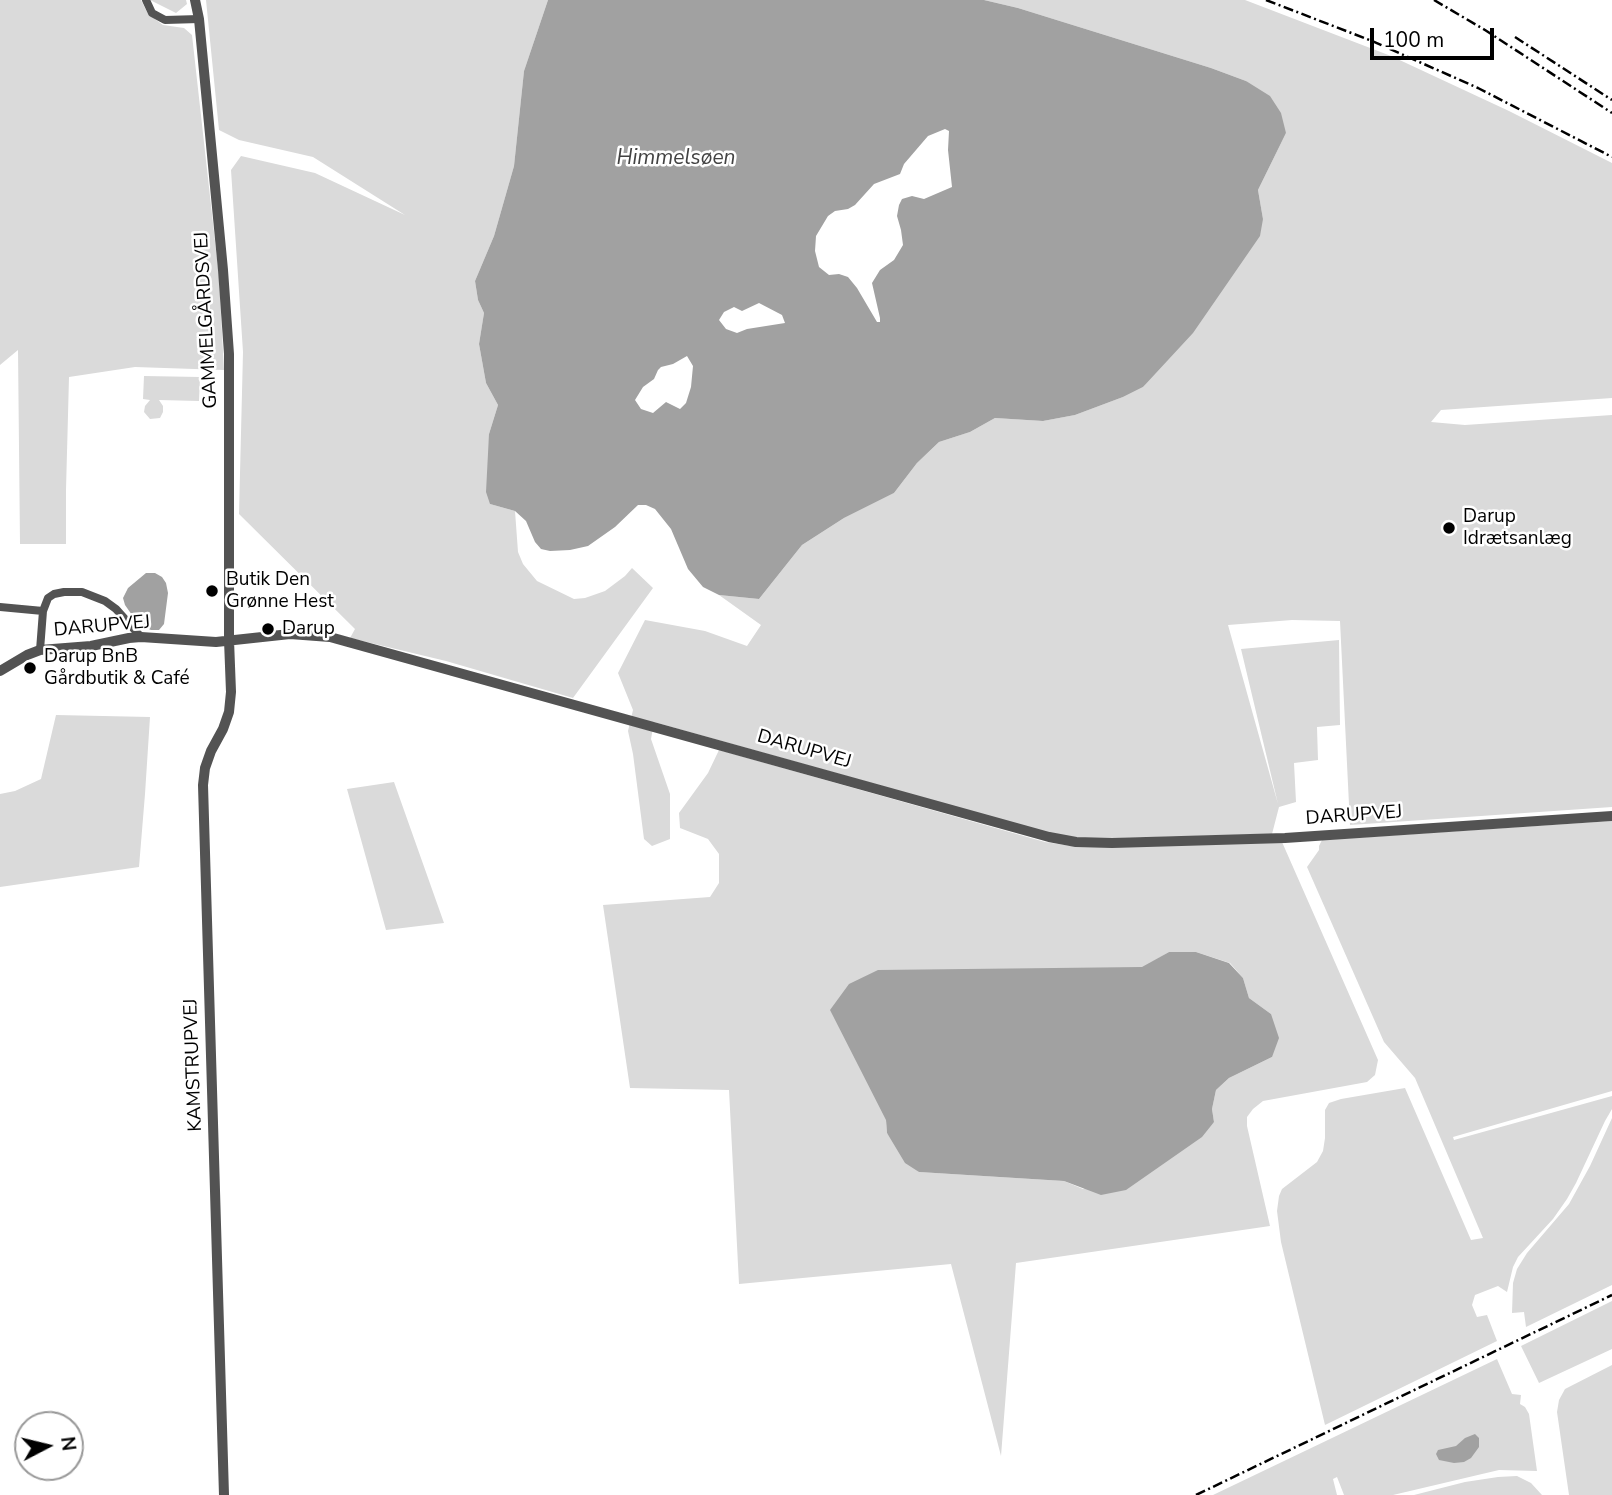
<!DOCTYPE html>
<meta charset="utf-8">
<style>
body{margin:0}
#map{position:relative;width:1612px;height:1495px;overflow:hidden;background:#fff;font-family:"Nunito Sans",sans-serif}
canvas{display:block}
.north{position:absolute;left:14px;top:1411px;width:70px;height:70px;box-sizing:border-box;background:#fff;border:2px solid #999;border-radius:50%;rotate:83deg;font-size:19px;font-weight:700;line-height:28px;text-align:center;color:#000}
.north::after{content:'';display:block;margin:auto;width:24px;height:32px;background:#000;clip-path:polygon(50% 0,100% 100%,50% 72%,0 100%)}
.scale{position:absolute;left:1370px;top:28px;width:124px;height:32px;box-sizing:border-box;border:4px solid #000;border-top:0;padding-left:9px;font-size:21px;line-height:24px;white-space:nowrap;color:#000;-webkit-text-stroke:5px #fff;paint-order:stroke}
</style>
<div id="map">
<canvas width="1612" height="1495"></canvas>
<div class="north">N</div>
<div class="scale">100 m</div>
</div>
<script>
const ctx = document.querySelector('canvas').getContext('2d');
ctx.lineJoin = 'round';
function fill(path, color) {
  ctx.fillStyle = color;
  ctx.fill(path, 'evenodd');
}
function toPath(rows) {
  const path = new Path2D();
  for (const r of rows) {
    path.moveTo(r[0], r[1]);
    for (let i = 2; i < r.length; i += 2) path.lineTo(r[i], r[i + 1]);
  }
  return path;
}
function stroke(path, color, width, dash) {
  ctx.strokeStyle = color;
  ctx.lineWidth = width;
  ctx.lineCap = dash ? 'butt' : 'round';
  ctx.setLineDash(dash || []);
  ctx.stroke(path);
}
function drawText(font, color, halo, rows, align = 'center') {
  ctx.font = font + ' "Nunito Sans",sans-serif';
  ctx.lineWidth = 5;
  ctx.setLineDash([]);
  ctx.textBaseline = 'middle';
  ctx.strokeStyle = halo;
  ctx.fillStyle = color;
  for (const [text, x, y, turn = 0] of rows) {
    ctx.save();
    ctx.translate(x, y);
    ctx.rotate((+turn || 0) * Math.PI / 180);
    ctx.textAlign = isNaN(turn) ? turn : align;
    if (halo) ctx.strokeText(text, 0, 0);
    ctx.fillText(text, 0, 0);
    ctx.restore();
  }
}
const green = toPath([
 [0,0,141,0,148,14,163,25,184,28,192,35,219,277,224,370,135,367,69,377,66,490,66,544,20,544,18,350,0,365],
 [150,0,186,0,187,4,176,13],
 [206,0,548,0,524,71,514,166,494,236,475,281,478,300,484,313,479,344,486,383,498,405,489,434,490,504,515,511,518,552,523,564,537,581,574,599,585,598,605,591,625,576,632,568,653,588,573,698,446,661,350,638,355,629,239,514,243,352,231,170,241,156,315,173,405,215,313,157,239,140,219,130],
 [984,0,1245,0,1391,56,1509,111,1612,163,1612,398,1441,410,1431,422,1465,425,1612,415,1612,807,1350,825,1340,621,1292,620,1228,625,1278,804,1241,649,1339,640,1340,725,1317,727,1318,760,1294,763,1296,802,1279,807,1272,834,1079,839,1053,834,654,722,651,739,670,794,670,839,652,846,644,839,633,754,628,731,633,710,618,673,645,620,705,631,747,646,761,625,719,595,759,599,802,545,844,518,894,493,917,463,939,442,970,432,995,418,1043,421,1075,415,1123,397,1143,387,1263,219,1258,190,1286,133,1246,81,1211,68,1018,8],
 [144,376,200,377,199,401,159,400,163,406,163,412,160,418,150,419,144,412,145,406,150,400,143,399],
 [56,715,150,717,145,794,139,867,0,887,0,794,15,791,41,779],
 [719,750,1045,842,1071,846,1282,842,1378,1060,1375,1075,1367,1082,1263,1101,1253,1109,1247,1117,1247,1126,1270,1226,1016,1263,1001,1456,951,1264,739,1284,729,1090,630,1088,603,905,710,897,719,883,719,854,708,839,680,828,679,813,708,773],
 [1169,952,1196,952,1230,963,1243,978,1249,998,1271,1014,1272,1057,1229,1078,1216,1090,1212,1109,1214,1122,1083,1189,1064,1181,919,1172,887,1133,886,1120],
 [394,782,444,923,386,930,347,789],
 [1612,821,1612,1091,1453,1137,1454,1140,1612,1096,1612,1109,1605,1121,1576,1183,1567,1199,1553,1219,1518,1257,1513,1267,1507,1292,1498,1286,1475,1295,1472,1305,1477,1317,1487,1315,1497,1341,1325,1425,1281,1242,1277,1211,1279,1196,1282,1189,1317,1162,1323,1151,1325,1138,1325,1110,1329,1103,1341,1099,1405,1088,1471,1240,1483,1238,1415,1078,1384,1042,1307,867,1319,850,1319,846,1322,840],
 [1612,1118,1612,1285,1526,1327,1524,1312,1512,1313,1513,1283,1517,1269,1527,1253,1569,1204,1590,1166],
 [1612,1301,1612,1349,1539,1383,1521,1346],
 [1497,1359,1512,1394,1521,1395,1520,1404,1525,1407,1529,1414,1537,1471,1499,1470,1393,1495,1344,1495,1337,1477,1333,1479,1337,1495,1213,1495],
 [1612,1365,1612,1495,1569,1495,1557,1412,1559,1400,1565,1389],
 [1517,1476,1531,1483,1542,1495,1414,1495,1465,1482,1498,1477]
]);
const water = toPath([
 [548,0,984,0,1018,8,1211,68,1246,81,1270,96,1281,113,1286,133,1258,190,1263,219,1260,236,1193,333,1143,387,1123,397,1075,415,1043,421,995,418,970,432,939,442,917,463,894,493,844,518,802,545,759,599,719,595,703,587,688,569,671,529,655,509,646,505,638,505,615,527,588,546,570,550,550,551,541,549,535,542,526,521,515,511,490,504,486,492,489,434,498,405,486,383,479,344,484,313,478,300,475,281,494,236,514,166,524,71],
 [945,129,949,131,948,150,952,187,924,199,912,196,902,199,899,205,897,216,901,230,903,245,894,260,880,270,872,283,880,318,880,322,877,322,857,288,848,277,839,274,829,275,819,267,815,251,816,236,828,216,835,211,848,209,855,205,874,184,900,174,904,164,928,136],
 [759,303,782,315,785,323,747,329,737,333,726,329,719,320,724,312,734,307,742,311],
 [687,356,693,366,691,387,686,403,680,409,666,402,653,413,641,409,635,400,643,387,654,379,658,370,661,367,673,364],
 [146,573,155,573,162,577,166,583,168,593,164,624,159,630,151,630,144,627,132,615,125,605,123,598,128,588],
 [1169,952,1196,952,1229,963,1243,978,1249,998,1271,1014,1279,1038,1272,1057,1229,1078,1216,1090,1212,1109,1214,1122,1202,1137,1126,1190,1101,1195,1064,1181,919,1172,905,1163,887,1133,886,1120,830,1010,849,984,878,970,1142,967],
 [1475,1434,1479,1438,1479,1447,1471,1458,1464,1462,1454,1463,1439,1460,1436,1454,1438,1450,1456,1446,1465,1438]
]);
const minor = toPath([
 [146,0,152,13,165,20,199,19],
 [0,607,43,611],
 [40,650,43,611,48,598,54,594,64,592,82,592,105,601,116,609,141,637]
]);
const tertiary = toPath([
 [195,0,199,19,223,270,229,354,229,640,231,692,229,712,223,729,211,751,205,768,203,785,224,1495],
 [0,671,27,655,40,650,91,646,129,638,141,637,216,642,290,634,330,637,1049,837,1076,842,1112,843,1285,838,1612,816]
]);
const rail = toPath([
 [1266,0,1372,41,1478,88,1612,157],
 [1434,0,1485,30,1612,113],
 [1515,37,1612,100],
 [1196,1495,1612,1295]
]);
const markers = [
 [1449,528,7,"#000"],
 [212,591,7,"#000"],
 [268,629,7,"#000"],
 [30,668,7,"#000"]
];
const streetNames = [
 ["GAMMELGÅRDSVEJ",207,320,-93],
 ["DARUPVEJ",102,627,-5],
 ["DARUPVEJ",804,750,16],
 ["DARUPVEJ",1354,816,-4],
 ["KAMSTRUPVEJ",194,1065,-92]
];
const poiNames = [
 ["Darup",1463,517],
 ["Idrætsanlæg",1463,539],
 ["Butik Den",226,580],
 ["Grønne Hest",226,602],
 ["Darup",282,629],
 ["Darup BnB",44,657],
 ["Gårdbutik & Café",44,679]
];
const waterNames = [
 ["Himmelsøen",676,159]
];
fill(green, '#dadada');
fill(water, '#a1a1a1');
stroke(minor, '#535353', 8);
stroke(tertiary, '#535353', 10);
stroke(rail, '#000', 2.5, [10, 3.5, 2, 3.5]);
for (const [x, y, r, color] of markers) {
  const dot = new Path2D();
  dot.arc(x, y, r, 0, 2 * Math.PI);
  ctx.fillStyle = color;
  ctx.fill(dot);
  stroke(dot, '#fff', 2.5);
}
drawText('19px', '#000', '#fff', streetNames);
drawText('19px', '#000', '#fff', poiNames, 'left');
drawText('italic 21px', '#424242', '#fff', waterNames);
</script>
